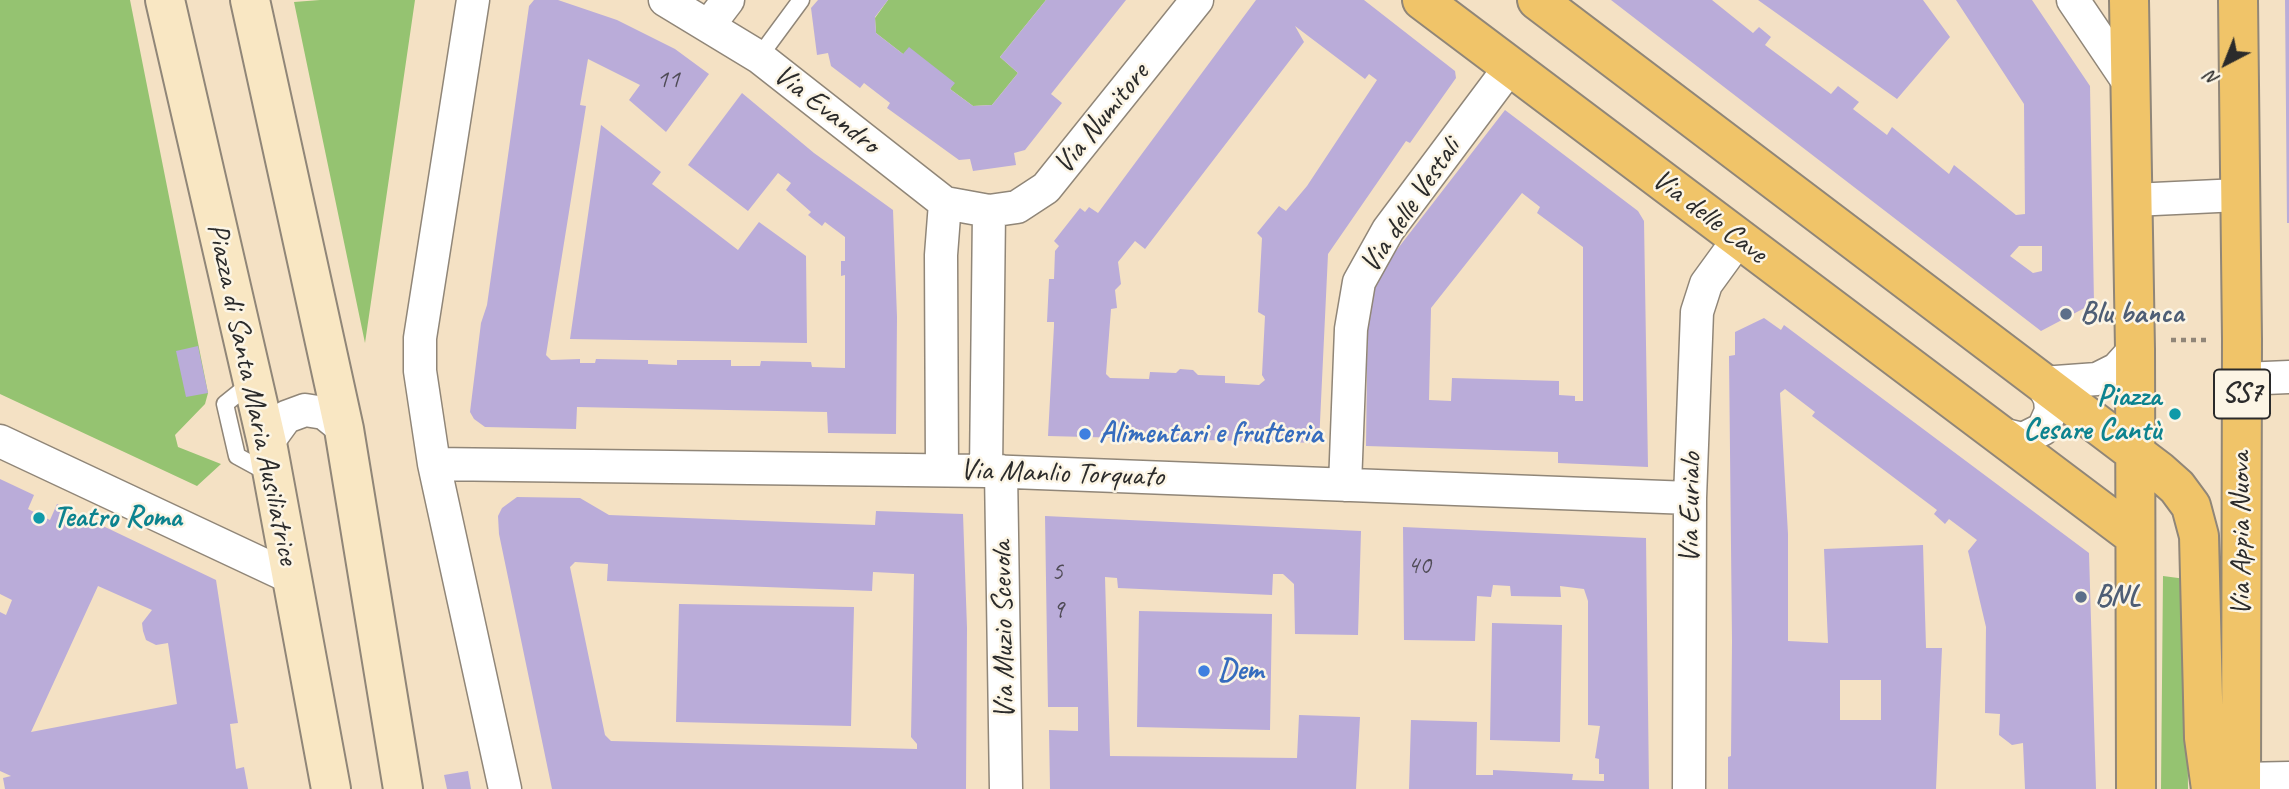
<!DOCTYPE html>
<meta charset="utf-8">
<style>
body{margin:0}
#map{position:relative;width:2289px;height:789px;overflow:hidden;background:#f4e1c4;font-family:Caveat,sans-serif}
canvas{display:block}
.north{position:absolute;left:2191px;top:28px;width:70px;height:70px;-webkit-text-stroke:5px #fcf5e5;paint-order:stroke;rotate:222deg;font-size:19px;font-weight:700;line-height:28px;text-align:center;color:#2b2b2b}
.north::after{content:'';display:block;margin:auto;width:24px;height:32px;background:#2b2b2b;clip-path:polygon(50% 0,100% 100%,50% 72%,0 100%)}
</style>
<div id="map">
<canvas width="2289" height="789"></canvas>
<div class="north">N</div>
</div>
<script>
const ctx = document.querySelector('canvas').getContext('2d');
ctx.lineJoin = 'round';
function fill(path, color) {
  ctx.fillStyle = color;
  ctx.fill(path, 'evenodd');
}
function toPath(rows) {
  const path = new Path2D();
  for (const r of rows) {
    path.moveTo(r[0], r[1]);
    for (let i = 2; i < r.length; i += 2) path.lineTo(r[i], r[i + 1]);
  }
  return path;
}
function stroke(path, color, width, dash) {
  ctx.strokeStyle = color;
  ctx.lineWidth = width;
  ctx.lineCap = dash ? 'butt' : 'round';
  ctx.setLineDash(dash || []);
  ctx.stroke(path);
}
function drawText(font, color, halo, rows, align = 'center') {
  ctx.font = font + ' Caveat,sans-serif';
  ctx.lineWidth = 5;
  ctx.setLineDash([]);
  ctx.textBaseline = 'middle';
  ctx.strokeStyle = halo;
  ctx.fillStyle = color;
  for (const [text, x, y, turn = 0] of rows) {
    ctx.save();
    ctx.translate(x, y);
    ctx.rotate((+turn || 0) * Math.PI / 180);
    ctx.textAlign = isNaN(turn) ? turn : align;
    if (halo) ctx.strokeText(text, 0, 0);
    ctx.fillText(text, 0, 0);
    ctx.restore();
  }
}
const green = toPath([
 [0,0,130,0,208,393,205,404,175,435,178,447,221,464,197,486,0,394],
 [320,0,415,0,365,343,294,2],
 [888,0,1046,0,1000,57,1018,73,992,105,973,106,950,89,954,83,903,54,876,33,875,18],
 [2163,576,2186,579,2188,789,2161,789]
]);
const building = toPath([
 [534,0,558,0,617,20,675,49,709,74,666,132,629,100,640,85,588,59,580,105,586,106,546,355,551,360,580,359,580,363,595,363,596,359,648,360,648,364,677,365,677,360,731,360,731,366,760,366,761,361,811,362,812,367,845,368,845,275,841,276,841,261,845,261,845,237,825,222,822,226,808,215,811,212,786,190,791,183,778,173,748,211,688,165,742,93,814,153,893,210,897,317,896,434,828,433,827,412,577,407,576,429,485,427,474,419,470,412,481,323,487,305,529,6],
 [818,0,888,0,875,17,876,33,903,54,909,47,955,83,950,89,973,106,992,105,1018,73,1000,57,1046,0,1126,0,1051,94,1062,103,1025,150,1014,153,1016,165,973,171,970,159,959,160,887,108,890,103,864,83,860,88,831,66,828,53,817,55,811,8],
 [1256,0,1364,0,1455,71,1456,78,1410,143,1406,141,1328,254,1319,443,1048,436,1054,326,1054,322,1047,322,1049,279,1054,279,1055,251,1059,246,1054,241,1080,208,1085,212,1089,207,1098,213],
 [1295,26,1365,79,1369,74,1377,80,1307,186,1286,211,1279,206,1257,233,1262,238,1258,312,1265,316,1262,375,1265,380,1259,385,1225,383,1225,376,1198,375,1193,370,1180,369,1176,373,1150,372,1149,379,1110,378,1106,374,1111,309,1117,308,1115,290,1121,284,1118,262,1135,241,1145,249,1304,42],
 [1611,0,1712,0,1753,33,1759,27,1771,37,1765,45,1831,94,1838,86,1859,102,1853,109,1887,135,1892,127,1949,174,1954,165,2016,215,2025,214,2024,104,1956,0,2032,0,2090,86,2094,303,2041,331],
 [2019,246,2042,246,2042,271,2033,273,2010,256],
 [1758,0,1923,0,1950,37,1897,99],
 [2285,0,2289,0,2289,223,2287,223],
 [1505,110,1638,211,1644,221,1648,467,1558,463,1558,452,1366,446,1368,287],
 [1522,193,1540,207,1537,213,1583,247,1583,401,1575,401,1575,396,1559,395,1559,381,1452,378,1451,401,1429,400,1431,308],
 [601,125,661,172,652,184,738,250,759,222,806,256,807,343,570,339],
 [1764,318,1781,330,1784,325,2089,553,2096,789,2025,789,2023,743,2012,745,1999,735,2000,714,1985,713,1986,627,1968,551,1977,540,1949,519,1945,524,1934,514,1937,510,1812,416,1815,412,1785,389,1780,393,1788,534,1788,641,1828,643,1824,549,1923,545,1926,648,1942,648,1936,789,1728,789,1728,757,1731,756,1732,641,1729,356,1735,355,1735,332],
 [1840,680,1881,680,1881,720,1840,720],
 [198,346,208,393,186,397,176,351],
 [0,479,34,495,28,509,50,520,57,504,216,580,238,723,230,724,236,769,244,767,248,789,5,789,3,778,11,776,0,771,0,612,6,615,12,600,0,594],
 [98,586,152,610,142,623,143,631,146,640,156,645,168,643,177,704,31,732],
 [517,497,580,498,609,515,789,522,875,525,876,511,963,514,967,628,966,789,552,789,499,534,498,516,502,508],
 [575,562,608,564,607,581,872,591,873,572,914,574,911,737,917,744,917,749,611,741,605,735,570,567],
 [1045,516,1361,531,1358,635,1295,634,1294,584,1283,574,1273,574,1272,595,1118,588,1117,578,1105,577,1110,756,1297,758,1299,715,1360,717,1356,789,1050,789,1049,730,1078,731,1078,707,1048,707],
 [1403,527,1646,538,1649,789,1409,789,1411,720,1477,722,1476,775,1493,775,1493,770,1573,774,1572,780,1604,781,1604,774,1599,774,1599,759,1595,758,1600,726,1588,725,1588,601,1584,589,1560,586,1561,597,1511,596,1510,586,1493,585,1491,597,1477,596,1475,641,1404,640],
 [679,604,854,607,851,726,676,722],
 [1139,611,1272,614,1270,730,1137,727],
 [1492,623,1562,625,1560,742,1490,740],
 [468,771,471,789,447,789,444,775]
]);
const path = toPath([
 [2171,340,2208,340]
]);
const lane = toPath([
 [759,57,801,0],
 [251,383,225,404,237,456,270,474]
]);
const street = toPath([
 [473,0,420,338,420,371,434,464,505,789],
 [665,0,759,57,945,203,989,211,1017,207,1046,188,1197,0],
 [2073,0,2129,83],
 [709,25,728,0],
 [2133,200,2239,195],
 [2242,379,2289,377],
 [2042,383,2097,379,2117,369,2135,349],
 [1997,433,2023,439,2043,429,2051,411,2050,399,2042,383],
 [0,441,292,578],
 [267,443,286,417,305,410,324,413,344,429],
 [434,464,986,471,1690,498],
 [942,470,941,255,945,203],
 [986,471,989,211],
 [1001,471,1006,789],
 [1345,485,1351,329,1359,282,1388,230,1510,67],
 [2241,779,2289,778],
 [1689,789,1690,498,1697,312,1706,284,1738,240]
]);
const secondary = toPath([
 [165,0,267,443,331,789],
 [250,0,344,429,403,789]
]);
const primary = toPath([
 [1422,0,2133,535],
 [1537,0,2159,471,2177,487,2191,506,2199,536,2204,738,2211,789],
 [2129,0,2135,349,2136,789],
 [2238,0,2242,339,2241,789]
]);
const markers = [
 [2066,314,7,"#5c6f8a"],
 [2175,414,7,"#0f9aa8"],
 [1085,434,7,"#3f7fe0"],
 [39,518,7,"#0f9aa8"],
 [2081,597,7,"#5c6f8a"],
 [1204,671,7,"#3f7fe0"]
];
const numberNames = [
 ["11",668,80],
 ["40",1419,566],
 ["5",1057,572],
 ["9",1058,610]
];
const shields = [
 [2242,394,56]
];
const shieldNames = [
 ["SS7",2242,394]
];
const streetNames = [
 ["Via Evandro",826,110,38],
 ["Via Numitore",1102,119,-51],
 ["Via delle Vestali",1411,206,-56],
 ["Via delle Cave",1709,217,37],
 ["Piazza di Santa Maria Ausiliatrice",252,394,78],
 ["Via Manlio Torquato",1062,474,2],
 ["Via Eurialo",1691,508,-89],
 ["Via Appia Nuova",2241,534,-90],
 ["Via Muzio Scevola",1004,630,-91]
];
const serviceNames = [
 ["Blu banca",2080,314],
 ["BNL",2095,597]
];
const cultureNames = [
 ["Piazza",2161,397],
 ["Cesare Cantù",2161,431],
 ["Teatro Roma",53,518,"left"]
];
const shopNames = [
 ["Alimentari e frutteria",1099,434],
 ["Dem",1218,671]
];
fill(green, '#95c371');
fill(building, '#baacd9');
stroke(lane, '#908678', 19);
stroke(street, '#908678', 35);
stroke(secondary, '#908678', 42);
stroke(primary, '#908678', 42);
stroke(path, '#908678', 4.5, [5, 5]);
stroke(lane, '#fff', 16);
stroke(street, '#fff', 32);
stroke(secondary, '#f9e7c3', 38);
stroke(primary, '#f0c469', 38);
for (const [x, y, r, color] of markers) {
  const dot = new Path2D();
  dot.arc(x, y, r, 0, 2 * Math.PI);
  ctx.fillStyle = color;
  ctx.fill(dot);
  stroke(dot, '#fcf5e5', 2.5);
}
drawText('26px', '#4f4b56', null, numberNames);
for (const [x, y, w] of shields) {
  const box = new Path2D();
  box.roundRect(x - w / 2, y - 24.5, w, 49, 5);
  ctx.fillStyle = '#fcf5e5';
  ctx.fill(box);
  stroke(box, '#2b2b2b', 2);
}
drawText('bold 28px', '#2b2b2b', null, shieldNames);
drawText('30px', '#2b2b2b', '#fcf5e5', streetNames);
drawText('bold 30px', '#4e5e75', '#fcf5e5', serviceNames, 'left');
drawText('bold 30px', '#0d838f', '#fcf5e5', cultureNames, 'right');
drawText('bold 30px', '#366cbe', '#fcf5e5', shopNames, 'left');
</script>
